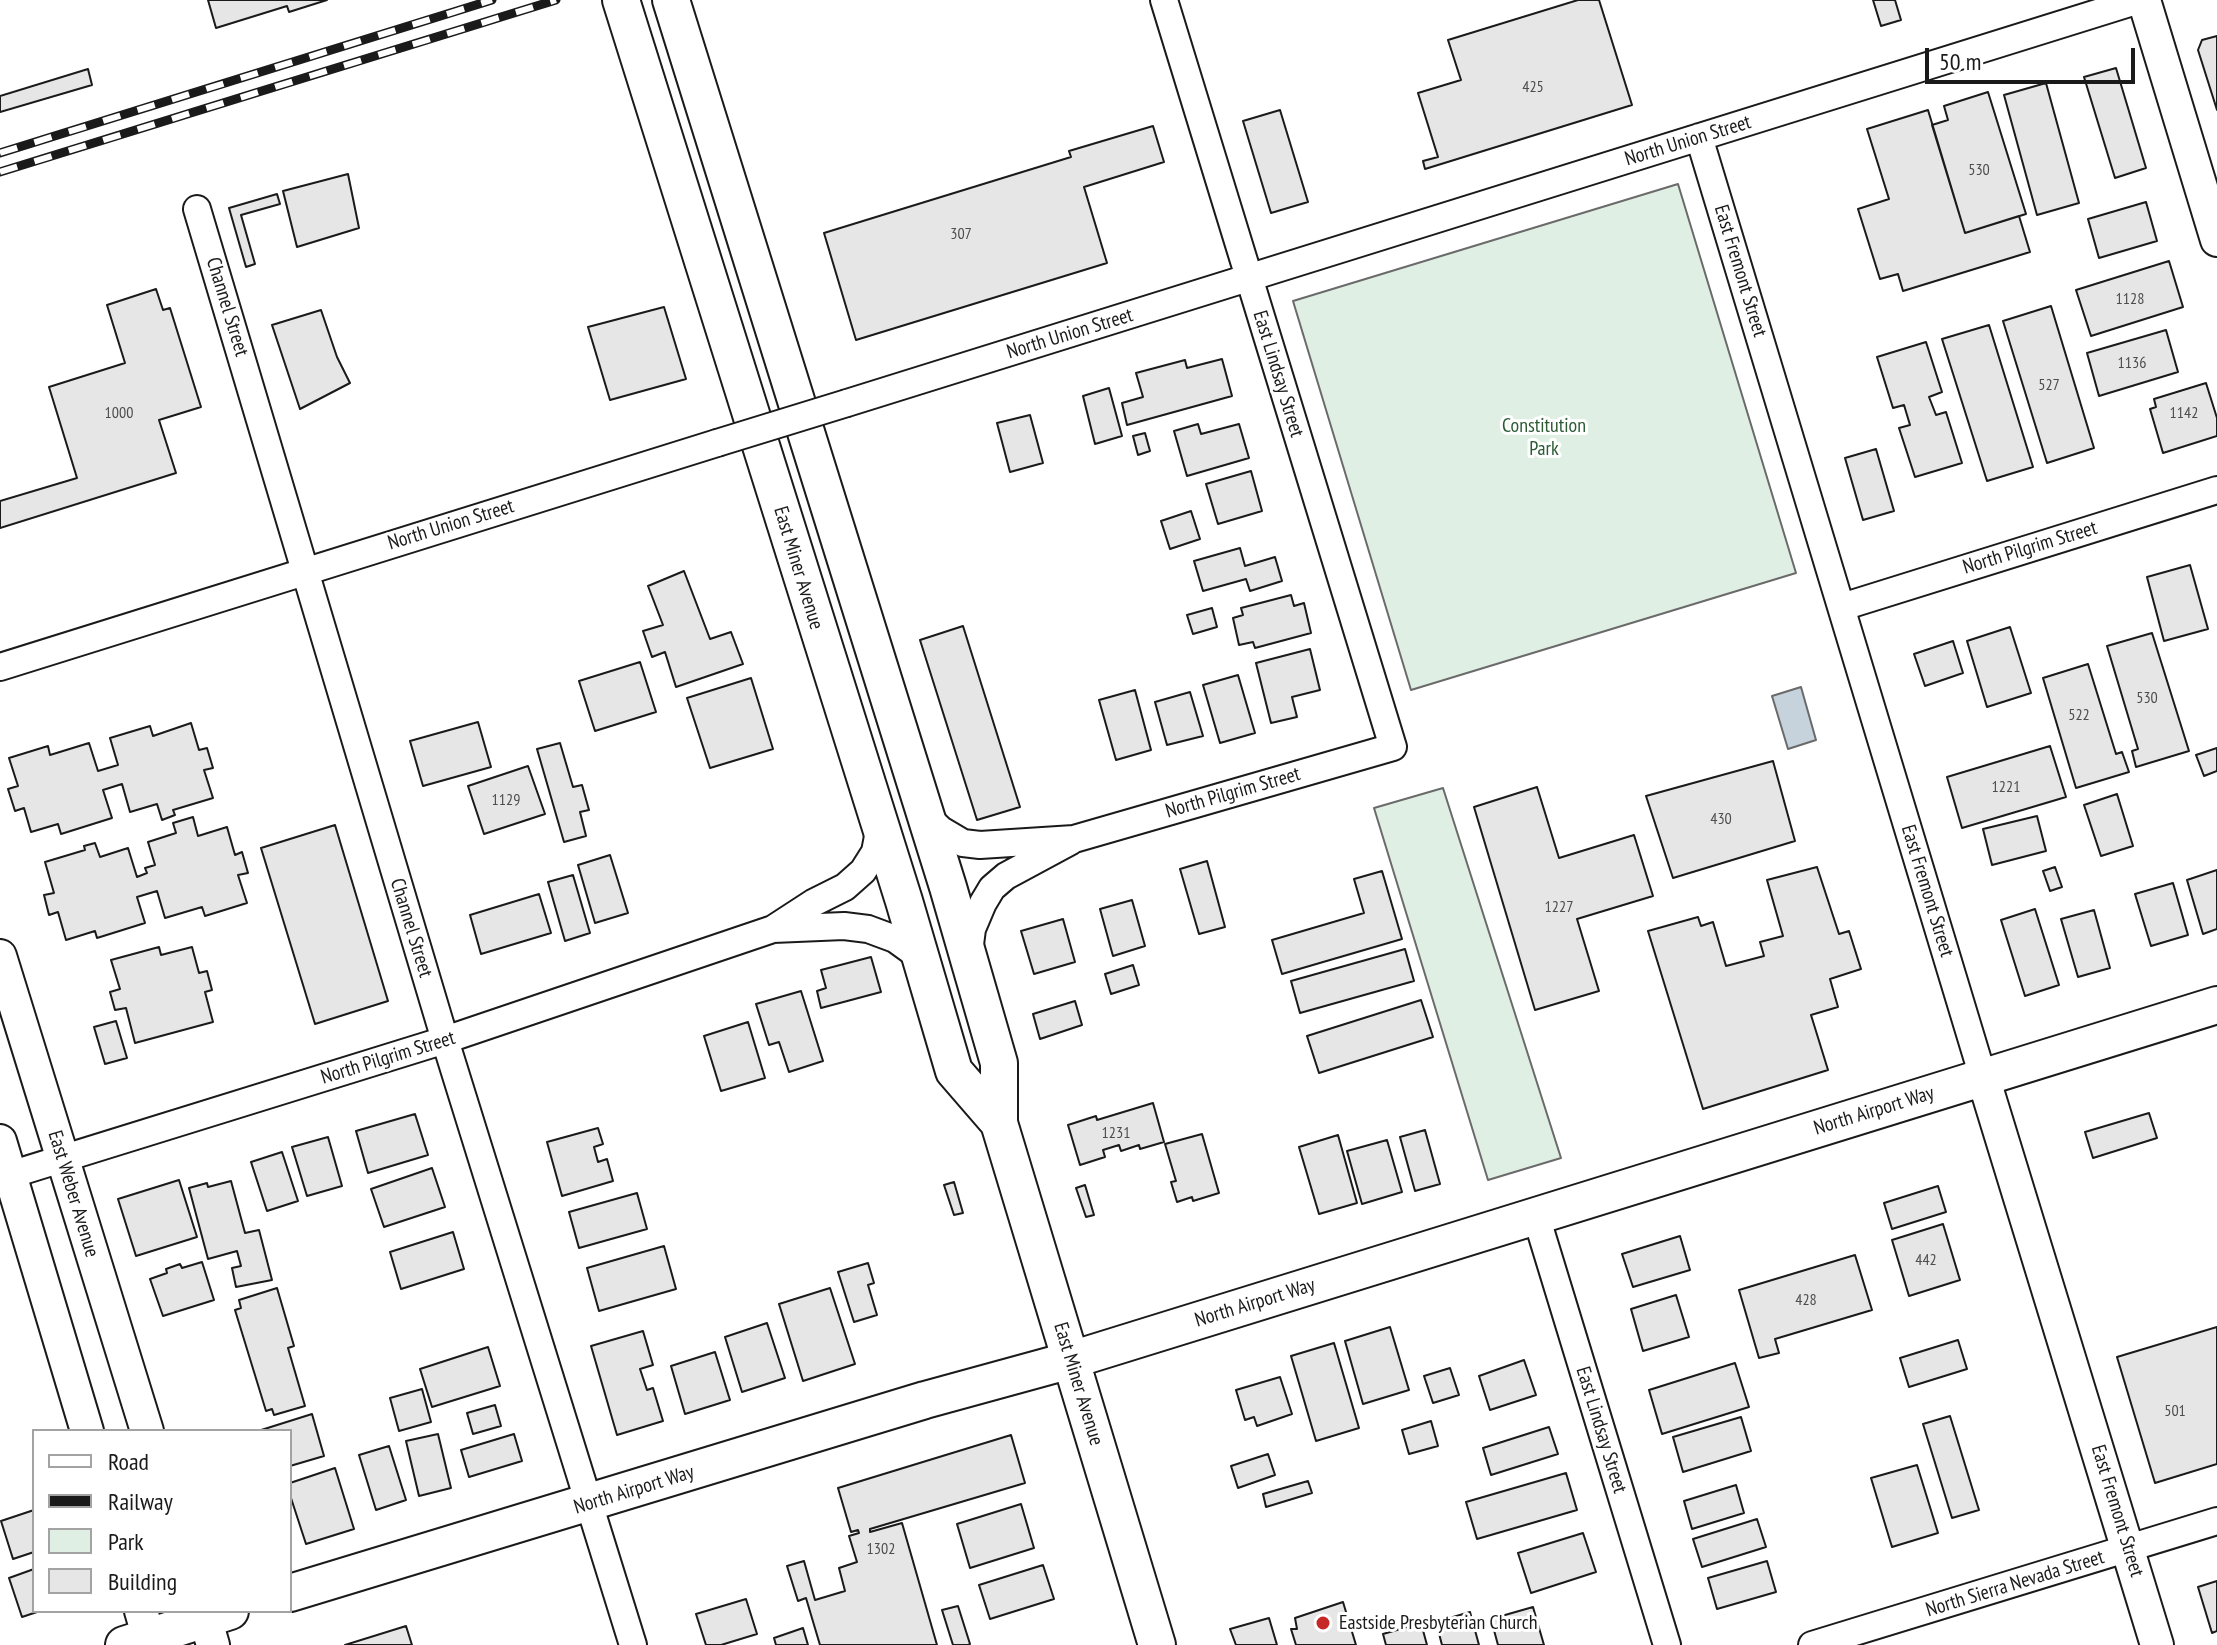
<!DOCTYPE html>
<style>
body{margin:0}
#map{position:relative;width:2217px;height:1645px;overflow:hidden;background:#fff;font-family:"PT Sans Narrow",sans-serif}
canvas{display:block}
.legend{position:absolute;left:32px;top:1429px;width:260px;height:184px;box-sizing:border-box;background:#fff;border:2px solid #a3a3a3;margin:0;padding:10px 14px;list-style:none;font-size:24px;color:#1a1a1a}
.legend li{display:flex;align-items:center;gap:16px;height:40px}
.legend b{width:40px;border:2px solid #a3a3a3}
.scale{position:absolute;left:1925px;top:48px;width:210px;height:36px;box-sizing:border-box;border:4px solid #1a1a1a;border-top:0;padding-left:10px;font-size:24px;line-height:28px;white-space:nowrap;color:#1a1a1a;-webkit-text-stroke:6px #fff;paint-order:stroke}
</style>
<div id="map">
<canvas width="2217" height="1645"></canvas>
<ul class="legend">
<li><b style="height:10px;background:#fff"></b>Road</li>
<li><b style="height:10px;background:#1a1a1a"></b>Railway</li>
<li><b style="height:22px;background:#e0efe3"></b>Park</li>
<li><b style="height:22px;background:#e6e6e6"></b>Building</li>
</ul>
<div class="scale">50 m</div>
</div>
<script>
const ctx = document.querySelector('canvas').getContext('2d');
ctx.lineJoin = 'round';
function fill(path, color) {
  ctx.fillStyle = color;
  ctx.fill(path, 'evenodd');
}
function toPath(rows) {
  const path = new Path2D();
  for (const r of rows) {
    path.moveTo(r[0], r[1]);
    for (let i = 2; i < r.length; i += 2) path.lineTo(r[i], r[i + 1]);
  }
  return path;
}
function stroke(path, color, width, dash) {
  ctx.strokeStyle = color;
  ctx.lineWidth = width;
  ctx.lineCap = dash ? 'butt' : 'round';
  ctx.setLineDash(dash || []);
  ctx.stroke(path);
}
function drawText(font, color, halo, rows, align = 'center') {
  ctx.font = font + ' "PT Sans Narrow",sans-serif';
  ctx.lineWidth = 6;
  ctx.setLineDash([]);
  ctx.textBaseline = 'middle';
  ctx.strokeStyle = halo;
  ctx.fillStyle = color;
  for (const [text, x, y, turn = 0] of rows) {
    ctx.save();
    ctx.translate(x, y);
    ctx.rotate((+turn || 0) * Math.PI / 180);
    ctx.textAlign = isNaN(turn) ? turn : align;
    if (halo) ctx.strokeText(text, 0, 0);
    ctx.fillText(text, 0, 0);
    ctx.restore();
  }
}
const green = toPath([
 [1678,184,1796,573,1411,690,1293,301,1678,184],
 [1443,788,1561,1158,1488,1180,1374,808,1443,788]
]);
const water = toPath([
 [1801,687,1816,740,1788,749,1772,696,1801,687]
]);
const building = toPath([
 [208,0,327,0,289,12,287,6,216,28,208,0],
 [1578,0,1599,0,1632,105,1425,169,1423,161,1438,157,1418,93,1461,80,1448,40,1578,0],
 [1873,0,1895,0,1901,20,1881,26,1873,0],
 [2217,36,2217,110,2198,50,2202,40,2217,36],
 [2116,68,2146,168,2115,178,2084,77,2116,68],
 [88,69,92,85,0,112,0,96,88,69],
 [2046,83,2079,203,2037,215,2004,95,2046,83],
 [1988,92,2026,214,1965,233,1932,125,1948,120,1944,106,1988,92],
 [1280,110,1308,202,1271,213,1243,121,1280,110],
 [1928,110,1965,233,2019,216,2030,252,1903,291,1898,274,1880,279,1858,209,1889,199,1867,129,1928,110],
 [1153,126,1164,162,1084,187,1107,263,856,340,824,233,1071,157,1069,151,1153,126],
 [348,174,359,228,297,247,283,191,348,174],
 [277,194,280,204,241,215,255,264,246,267,229,208,277,194],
 [2146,202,2157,241,2099,258,2088,219,2146,202],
 [2169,261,2183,307,2091,336,2076,290,2169,261],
 [156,289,163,310,170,308,201,407,159,420,176,473,0,528,0,501,77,478,49,387,125,363,107,305,156,289],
 [2051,306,2094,448,2047,463,2003,321,2051,306],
 [664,307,686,379,610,400,588,327,664,307],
 [321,310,337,357,350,383,300,409,272,325,321,310],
 [1989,325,2033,467,1987,481,1942,339,1989,325],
 [2166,330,2178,372,2099,396,2087,353,2166,330],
 [1926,342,1942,392,1929,397,1936,415,1946,412,1962,463,1915,477,1899,428,1910,425,1904,405,1893,408,1877,357,1926,342],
 [1222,359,1232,396,1127,425,1122,403,1143,397,1136,373,1185,360,1187,368,1222,359],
 [2206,383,2217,418,2217,436,2163,453,2150,409,2156,407,2154,399,2206,383],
 [1109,388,1122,436,1095,444,1083,396,1109,388],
 [1030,415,1043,463,1010,472,997,423,1030,415],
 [1198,424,1201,434,1239,424,1249,458,1187,476,1174,431,1198,424],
 [1145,433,1150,451,1138,455,1133,436,1145,433],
 [1876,449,1894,511,1863,520,1845,458,1876,449],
 [1251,471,1262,511,1218,524,1206,484,1251,471],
 [1191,511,1200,539,1170,549,1161,521,1191,511],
 [1240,548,1245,566,1275,557,1282,581,1250,591,1246,579,1203,591,1194,561,1240,548],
 [2190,565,2208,629,2164,641,2147,577,2190,565],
 [684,571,710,639,731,632,743,664,676,687,665,652,652,657,643,631,663,625,648,586,684,571],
 [1291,595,1294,606,1304,603,1311,633,1255,648,1253,642,1239,645,1233,618,1243,615,1241,608,1291,595],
 [1212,608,1217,627,1193,634,1187,615,1212,608],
 [963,626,1020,807,977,820,920,640,963,626],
 [2010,627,2031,693,1987,707,1967,641,2010,627],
 [2152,633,2189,751,2136,767,2132,751,2138,749,2107,646,2152,633],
 [1953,641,1963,673,1925,686,1914,654,1953,641],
 [1310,649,1320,690,1292,697,1297,717,1271,723,1256,663,1310,649],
 [640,662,656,712,595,731,579,681,640,662],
 [2088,664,2116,754,2122,752,2129,772,2076,788,2043,678,2088,664],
 [1238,675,1255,733,1220,743,1203,685,1238,675],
 [751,678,773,749,710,768,687,698,751,678],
 [1135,690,1151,750,1116,760,1099,700,1135,690],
 [1190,692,1203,736,1167,745,1155,702,1190,692],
 [478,722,491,767,423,786,410,741,478,722],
 [191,723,199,750,207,748,213,768,204,770,213,798,173,810,175,815,162,820,157,804,130,812,122,784,103,790,112,818,61,834,58,824,31,832,24,808,15,811,8,789,18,786,9,758,48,746,50,755,89,743,98,771,118,765,110,738,150,726,153,736,191,723],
 [560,743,573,787,582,785,589,810,580,812,586,836,564,842,537,749,560,743],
 [2050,746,2066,797,1962,828,1947,777,2050,746],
 [2217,748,2217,771,2204,776,2196,755,2217,748],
 [1773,761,1795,841,1673,878,1646,796,1773,761],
 [528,766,545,814,484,834,468,786,528,766],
 [1537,787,1559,858,1634,835,1653,896,1577,919,1599,991,1535,1010,1474,807,1537,787],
 [2117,794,2133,846,2101,856,2084,805,2117,794],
 [2037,816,2046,851,1992,865,1983,829,2037,816],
 [193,817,198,836,227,827,235,855,242,852,248,873,238,875,247,903,205,916,202,907,165,918,157,891,137,897,145,923,97,938,95,931,66,940,58,912,49,915,44,895,54,893,45,862,85,850,84,846,95,843,100,857,128,848,137,877,147,873,145,868,155,865,148,842,176,833,173,823,193,817],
 [335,825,388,1001,315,1024,261,848,335,825],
 [610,855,628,913,595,923,578,865,610,855],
 [1207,861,1225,927,1199,934,1180,869,1207,861],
 [1817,867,1839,934,1849,931,1861,969,1830,979,1838,1007,1811,1015,1828,1070,1703,1109,1648,931,1698,917,1701,926,1713,922,1726,966,1764,956,1760,942,1783,936,1767,880,1817,867],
 [2055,867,2062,887,2050,891,2043,871,2055,867],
 [2217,870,2217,929,2203,934,2187,880,2217,870],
 [1382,871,1402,939,1282,974,1272,940,1364,913,1354,879,1382,871],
 [573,875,590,933,565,941,548,882,573,875],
 [2173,883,2188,935,2151,946,2135,894,2173,883],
 [539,894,551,933,481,954,470,915,539,894],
 [1132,900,1145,946,1113,956,1100,909,1132,900],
 [2035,909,2059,985,2025,996,2001,920,2035,909],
 [2094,910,2110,968,2078,977,2061,919,2094,910],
 [1063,919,1075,962,1034,974,1021,931,1063,919],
 [159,947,161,955,192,947,199,973,207,971,212,990,205,992,213,1022,135,1043,126,1008,115,1010,110,992,120,989,111,960,159,947],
 [1405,949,1414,981,1300,1013,1291,981,1405,949],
 [871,957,881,992,821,1008,817,991,826,988,821,970,871,957],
 [1133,965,1139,985,1111,994,1105,974,1133,965],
 [801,991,823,1061,789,1072,779,1042,769,1045,756,1004,801,991],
 [1421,1000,1433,1037,1319,1073,1307,1036,1421,1000],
 [1075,1001,1082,1025,1040,1039,1033,1014,1075,1001],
 [116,1021,127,1058,105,1064,94,1027,116,1021],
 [748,1022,765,1078,721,1091,704,1036,748,1022],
 [1153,1103,1164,1142,1140,1149,1139,1145,1121,1151,1119,1145,1103,1150,1105,1157,1080,1165,1068,1125,1096,1116,1097,1120,1153,1103],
 [2149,1113,2157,1138,2093,1158,2085,1132,2149,1113],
 [415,1114,428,1155,368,1173,356,1131,415,1114],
 [598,1128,603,1144,594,1147,598,1162,607,1159,613,1181,562,1196,547,1142,598,1128],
 [1425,1130,1440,1184,1415,1191,1400,1137,1425,1130],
 [1202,1134,1219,1193,1193,1201,1192,1197,1177,1202,1171,1182,1176,1181,1165,1144,1202,1134],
 [1338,1135,1357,1203,1319,1214,1299,1147,1338,1135],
 [328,1137,342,1186,307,1196,292,1147,328,1137],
 [1387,1140,1402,1192,1362,1204,1347,1151,1387,1140],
 [282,1152,298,1201,267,1211,251,1162,282,1152],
 [432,1168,445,1207,384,1227,371,1189,432,1168],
 [179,1180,197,1237,136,1256,118,1199,179,1180],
 [231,1181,245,1233,259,1230,272,1280,236,1287,232,1268,241,1266,237,1251,208,1259,189,1188,207,1183,208,1187,231,1181],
 [954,1182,963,1213,954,1215,944,1185,954,1182],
 [1085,1185,1094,1215,1086,1217,1076,1188,1085,1185],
 [1938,1186,1946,1212,1892,1229,1884,1203,1938,1186],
 [637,1193,647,1229,579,1248,569,1212,637,1193],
 [1943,1224,1960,1280,1909,1296,1892,1240,1943,1224],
 [453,1232,464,1269,401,1289,390,1252,453,1232],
 [1680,1236,1690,1270,1633,1287,1622,1254,1680,1236],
 [664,1246,676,1289,599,1311,587,1268,664,1246],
 [1855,1255,1872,1310,1775,1339,1779,1353,1759,1358,1739,1290,1855,1255],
 [202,1262,214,1300,163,1316,150,1279,167,1273,166,1269,180,1264,182,1268,202,1262],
 [868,1263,874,1283,868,1285,877,1315,854,1322,838,1272,868,1263],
 [277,1288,294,1346,288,1348,305,1406,274,1415,272,1409,266,1411,235,1310,241,1308,239,1300,277,1288],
 [830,1288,855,1364,803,1381,779,1304,830,1288],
 [1676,1295,1689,1337,1643,1351,1631,1309,1676,1295],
 [767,1323,785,1378,742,1392,725,1337,767,1323],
 [1390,1327,1409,1390,1363,1404,1345,1341,1390,1327],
 [2217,1327,2217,1464,2155,1483,2117,1357,2217,1327],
 [643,1331,653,1365,640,1369,647,1390,653,1388,663,1421,617,1435,591,1346,643,1331],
 [1958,1340,1967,1369,1909,1387,1900,1358,1958,1340],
 [1334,1343,1359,1428,1316,1441,1291,1356,1334,1343],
 [488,1347,500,1386,432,1407,420,1369,488,1347],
 [715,1352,730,1400,685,1414,671,1366,715,1352],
 [1524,1360,1536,1395,1490,1410,1479,1376,1524,1360],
 [1735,1363,1749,1407,1662,1434,1649,1390,1735,1363],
 [1450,1368,1459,1395,1433,1403,1424,1376,1450,1368],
 [1280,1377,1292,1414,1257,1426,1254,1417,1245,1420,1236,1390,1280,1377],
 [422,1389,431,1422,399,1431,390,1398,422,1389],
 [495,1405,501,1426,473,1434,467,1413,495,1405],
 [312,1414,324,1456,290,1466,290,1431,258,1431,312,1414],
 [1950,1416,1979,1510,1952,1518,1923,1424,1950,1416],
 [1741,1417,1751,1451,1683,1472,1673,1437,1741,1417],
 [1431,1421,1438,1446,1409,1454,1402,1430,1431,1421],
 [1549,1427,1558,1454,1491,1475,1483,1448,1549,1427],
 [438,1434,451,1488,419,1496,406,1441,438,1434],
 [514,1434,522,1461,469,1477,461,1450,514,1434],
 [1011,1435,1025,1483,870,1529,870,1532,902,1523,937,1645,820,1645,806,1598,798,1601,787,1566,804,1561,815,1600,845,1591,839,1568,857,1562,849,1536,859,1533,858,1530,851,1532,838,1488,1011,1435],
 [389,1446,406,1500,376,1510,359,1455,389,1446],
 [1268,1454,1275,1475,1238,1488,1231,1466,1268,1454],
 [1917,1465,1938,1533,1892,1547,1871,1478,1917,1465],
 [335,1468,354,1529,306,1544,290,1495,290,1483,335,1468],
 [1566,1473,1577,1510,1477,1539,1466,1502,1566,1473],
 [1308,1481,1312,1493,1266,1507,1263,1494,1308,1481],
 [1736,1485,1744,1513,1692,1529,1684,1501,1736,1485],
 [1021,1504,1034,1548,970,1568,957,1524,1021,1504],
 [34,1510,34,1552,13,1559,1,1521,34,1510],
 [1757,1519,1766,1547,1702,1567,1693,1539,1757,1519],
 [1583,1533,1596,1572,1531,1593,1518,1553,1583,1533],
 [1767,1561,1776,1592,1717,1609,1708,1578,1767,1561],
 [1043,1565,1054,1599,990,1619,979,1585,1043,1565],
 [34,1569,34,1611,40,1611,22,1617,9,1578,34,1569],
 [2217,1581,2217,1631,2212,1633,2198,1587,2217,1581],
 [746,1599,757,1634,721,1645,706,1645,696,1614,746,1599],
 [1343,1602,1356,1645,1296,1645,1291,1629,1297,1629,1295,1618,1343,1602],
 [958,1606,970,1644,968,1645,953,1645,942,1610,958,1606],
 [1533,1607,1544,1645,1498,1645,1491,1619,1533,1607],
 [1470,1612,1479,1645,1442,1645,1436,1622,1470,1612],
 [1269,1618,1277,1645,1236,1645,1230,1629,1269,1618],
 [1421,1623,1427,1645,1386,1645,1383,1634,1421,1623],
 [406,1626,412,1645,345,1645,406,1626],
 [803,1628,808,1645,776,1645,774,1638,803,1628]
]);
const minor = toPath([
 [1699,137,1983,1077],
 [197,209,445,1040,633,1645],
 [847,403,2139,0],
 [1842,607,2217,490],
 [0,667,717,443],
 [925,815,941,830,963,843,980,845,1074,839,1393,747,1164,0],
 [773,929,844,926,868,929,895,939,920,957],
 [969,952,972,929,983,903,992,888,1006,876,1071,841],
 [0,1178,445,1040,773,929,813,903,845,887,863,871,875,852,880,826],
 [1536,1216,1667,1645],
 [1812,1645,2217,1521]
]);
const tertiary = toPath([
 [2144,0,2217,240],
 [0,956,147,1431],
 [1983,1077,2157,1645],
 [0,1141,87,1431],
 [141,1611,151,1645],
 [203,1611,213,1645]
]);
const secondary = toPath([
 [621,0,904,901,954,1071,999,1123],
 [671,0,948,887,999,1063,999,1123,1157,1645],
 [290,1593,925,1400,1071,1360,2217,1005],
 [124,1645,230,1611]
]);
const rail = toPath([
 [0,153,492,0],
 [0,172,556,0]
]);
const minorBridge = toPath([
 [717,443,847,403]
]);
const markers = [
 [1323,1623,8,"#c62828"]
];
const numberNames = [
 ["425",1533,87],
 ["530",1979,170],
 ["307",961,234],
 ["1128",2130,299],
 ["1136",2132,363],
 ["527",2049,385],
 ["1000",119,413],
 ["1142",2184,413],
 ["530",2147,698],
 ["522",2079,715],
 ["1221",2006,787],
 ["1129",506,800],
 ["430",1721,819],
 ["1227",1559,907],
 ["1231",1116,1133],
 ["442",1926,1260],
 ["428",1806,1300],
 ["501",2175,1411],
 ["1302",881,1549]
];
const streetNames = [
 ["North Union Street",1688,141,-17],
 ["East Fremont Street",1740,271,73],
 ["Channel Street",227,307,73],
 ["North Union Street",1070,334,-17],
 ["East Lindsay Street",1278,374,73],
 ["North Union Street",451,525,-17],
 ["North Pilgrim Street",2030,548,-17],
 ["East Miner Avenue",798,568,73],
 ["North Pilgrim Street",1233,793,-16],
 ["East Fremont Street",1927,891,73],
 ["Channel Street",411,928,73],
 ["North Pilgrim Street",388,1058,-17],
 ["North Airport Way",1874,1111,-17],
 ["East Weber Avenue",73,1194,73],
 ["North Airport Way",1255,1303,-17],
 ["East Miner Avenue",1078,1384,73],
 ["East Lindsay Street",1601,1430,73],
 ["North Airport Way",634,1490,-17],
 ["East Fremont Street",2117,1511,73],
 ["North Sierra Nevada Street",2015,1584,-17]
];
const parkNames = [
 ["Constitution",1544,426],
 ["Park",1544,449]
];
const poiNames = [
 ["Eastside Presbyterian Church",1339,1623]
];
fill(green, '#e0efe3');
stroke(green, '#6a6a6a', 2);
fill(water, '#c6d2dc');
stroke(water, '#6a6a6a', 2);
fill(building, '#e6e6e6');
stroke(building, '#1a1a1a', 2);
stroke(minor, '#1a1a1a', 30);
stroke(tertiary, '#1a1a1a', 36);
stroke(secondary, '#1a1a1a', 40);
stroke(minor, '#fff', 26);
stroke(tertiary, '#fff', 32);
stroke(secondary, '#fff', 36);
stroke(rail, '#1a1a1a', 9);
stroke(rail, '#fff', 6, [18]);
stroke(minorBridge, '#1a1a1a', 30, []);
stroke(minorBridge, '#fff', 26);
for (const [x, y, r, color] of markers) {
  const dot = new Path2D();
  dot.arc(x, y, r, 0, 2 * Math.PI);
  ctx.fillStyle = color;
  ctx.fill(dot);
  stroke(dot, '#fff', 3);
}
drawText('16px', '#4d4d4d', null, numberNames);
drawText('20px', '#1a1a1a', '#fff', streetNames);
drawText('20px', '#2b5a34', '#fff', parkNames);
drawText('20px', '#1a1a1a', '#fff', poiNames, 'left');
</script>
